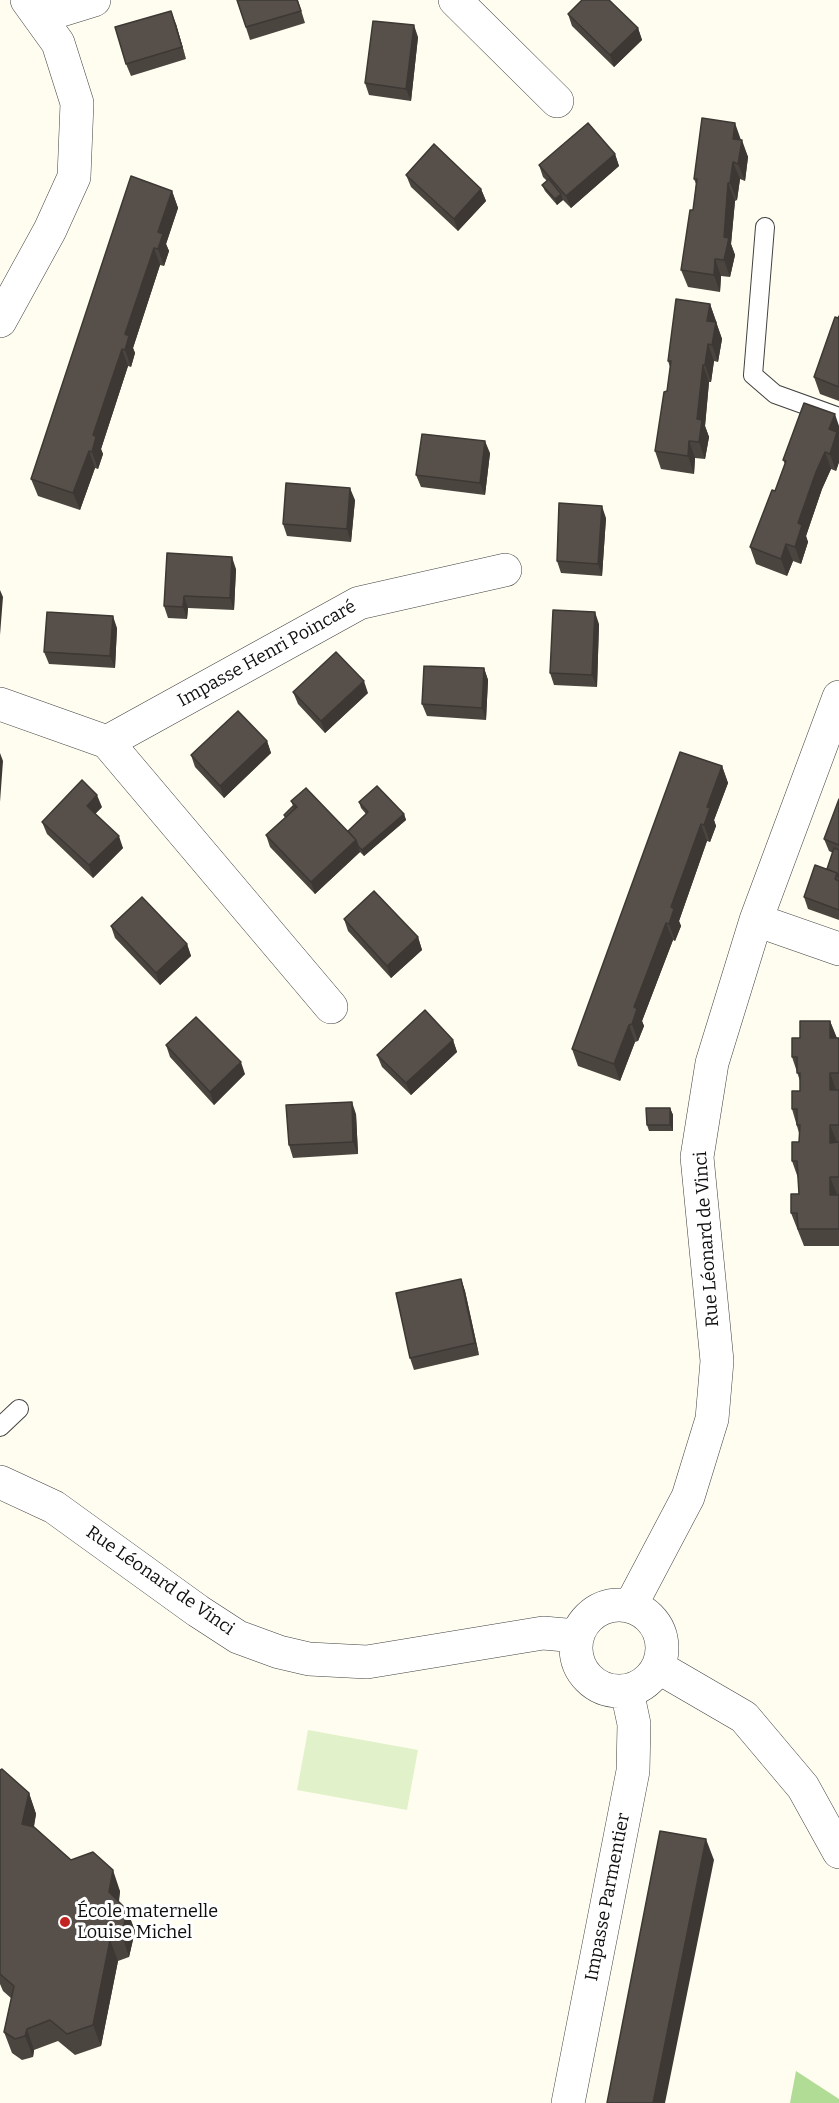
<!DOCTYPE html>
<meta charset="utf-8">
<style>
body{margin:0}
canvas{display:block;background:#fffdef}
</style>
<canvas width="839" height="2103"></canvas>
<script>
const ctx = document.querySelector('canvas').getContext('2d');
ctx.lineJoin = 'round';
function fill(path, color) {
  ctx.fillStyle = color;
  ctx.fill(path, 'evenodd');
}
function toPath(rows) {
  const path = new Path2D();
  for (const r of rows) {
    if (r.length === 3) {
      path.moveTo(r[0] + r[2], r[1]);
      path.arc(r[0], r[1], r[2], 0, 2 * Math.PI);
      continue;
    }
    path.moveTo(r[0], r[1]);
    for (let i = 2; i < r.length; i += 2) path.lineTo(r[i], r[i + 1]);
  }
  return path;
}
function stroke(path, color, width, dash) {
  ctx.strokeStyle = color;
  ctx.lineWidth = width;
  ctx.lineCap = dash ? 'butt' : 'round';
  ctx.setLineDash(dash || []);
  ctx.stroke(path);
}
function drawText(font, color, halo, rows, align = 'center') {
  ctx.font = font + ' Bitter,serif';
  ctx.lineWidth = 6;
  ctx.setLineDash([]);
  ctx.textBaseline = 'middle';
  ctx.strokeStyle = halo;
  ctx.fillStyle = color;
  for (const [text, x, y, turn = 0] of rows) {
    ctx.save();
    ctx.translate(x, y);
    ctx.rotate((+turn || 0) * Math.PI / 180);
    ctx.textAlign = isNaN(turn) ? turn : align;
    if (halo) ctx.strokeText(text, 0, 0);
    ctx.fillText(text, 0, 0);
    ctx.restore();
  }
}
const forest = toPath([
 [796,2071,839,2099,839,2103,790,2103]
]);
const pitch = toPath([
 [308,1730,418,1750,407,1810,297,1790]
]);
const service = toPath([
 [765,227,753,375,775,394,839,417],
 [0,1427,19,1409]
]);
const minor = toPath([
 [455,0,557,101],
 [39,17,94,0],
 [0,321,50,230,74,177,77,103,58,43,27,0],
 [0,704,107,742,331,1007],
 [107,742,359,603,505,570],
 [756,920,839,949],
 [0,1482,54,1507,198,1611,238,1637,279,1652,309,1659,367,1662,543,1633,577,1636],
 [631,1605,688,1497,712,1419,717,1361,697,1157,712,1063,756,920,839,697],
 [619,1648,43],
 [658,1667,744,1717,803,1787,839,1852],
 [568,2103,633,1771,634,1724,627,1691]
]);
const wall = toPath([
 [237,0,298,0,305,23,250,40],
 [568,14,638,28,642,40,614,67,572,26],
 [176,24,186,59,131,76,126,64],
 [418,37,411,101,369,95,365,83],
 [741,140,748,157,745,181,740,179,737,200,735,201,731,244,735,255,730,277,721,276,720,292,688,287,681,270,693,210,696,184,694,179],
 [615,154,619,166,571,208,563,200,557,205,545,191,542,185,547,181,543,177,539,165],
 [406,175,481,189,486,201,458,231,411,187],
 [172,191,178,208,166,244,169,251,164,266,160,265,133,348,135,353,131,367,128,366,101,449,103,454,98,469,95,468,80,510,38,496,31,479],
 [710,304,722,339,718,362,714,361,711,382,709,382,705,426,709,437,705,459,695,458,694,474,661,469,655,451,667,391,670,367,668,361],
 [839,316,839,401,820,394,814,377],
 [839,426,839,462,836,471,831,469,822,489,806,536,808,542,801,564,793,561,787,576,756,564,750,547,775,491,785,464,783,460],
 [490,453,485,495,421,487,416,475],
 [355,500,351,542,287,536,283,524],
 [606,518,602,576,561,573,557,561],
 [236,569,234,610,188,608,187,619,168,618,164,606],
 [599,624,597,687,554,685,550,673],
 [117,628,115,668,49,664,44,652],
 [484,668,488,680,486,720,427,716,422,704],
 [293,692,368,693,325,733,298,704],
 [267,741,271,753,224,798,195,767,191,755],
 [722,766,728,783,714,820,716,826,710,842,707,841,679,921,681,926,675,941,673,940,642,1021,644,1026,638,1041,635,1042,620,1081,578,1066,572,1049],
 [839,799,839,920,808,909,804,897,827,869,833,853,829,851,824,839],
 [291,801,348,831,366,814,361,808,359,802,404,814,406,820,364,856,360,852,315,894,270,847,266,835,285,818,284,815,293,806],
 [102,807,95,814,123,848,93,878,47,834,42,822],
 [344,919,418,937,422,950,391,978,348,931],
 [111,926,187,944,191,956,160,985,115,938],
 [830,1021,837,1038,839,1038,839,1246,804,1246,791,1213,799,1194,798,1178,792,1161,799,1142,799,1133,792,1109,800,1091,800,1081,792,1057,800,1038],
 [453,1040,457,1052,411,1095,382,1067,377,1055],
 [166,1045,245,1074,214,1105,170,1057],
 [670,1108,673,1115,673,1131,649,1131,647,1125],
 [356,1114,358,1154,293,1158,289,1145],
 [461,1279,465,1291,479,1355,414,1370,410,1358],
 [0,1770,29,1793,36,1814,34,1827,71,1860,120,1891,119,1902,127,1910,135,1931,129,1957,118,1961,101,2046,75,2055,58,2041,34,2050,33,2057,22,2060,12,2053,4,2032,12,1999,3,1991,0,1984]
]);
const shadedWall = toPath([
 [171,11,176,24,186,59,182,47],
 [414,25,418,37,411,101,406,89],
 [638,28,642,40,614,67,610,55],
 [735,123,741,140,733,139],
 [742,140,748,157,745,181,738,164],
 [615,154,619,166,571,208,566,196],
 [733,162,740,179,737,200,730,183],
 [728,183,735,201,731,244,735,255,730,277,724,260,724,237],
 [481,189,486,201,458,231,454,219],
 [172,191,178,208,166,244,169,251,164,266,158,249,158,232],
 [561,194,563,200,557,205,555,199],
 [154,248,160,265,133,348,135,353,131,367,125,350,125,334],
 [715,259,721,276,720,292,714,275],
 [710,304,716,321,713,338,707,321],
 [716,322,722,339,718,362,712,345],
 [708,344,714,361,711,382,705,365],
 [122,349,128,366,101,449,103,454,98,469,92,452,93,435],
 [703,365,709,382,705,426,709,437,705,459,699,442,697,419],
 [835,414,839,426,839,462,836,471,830,454,829,429],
 [485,441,490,453,485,495,480,483],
 [689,441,695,458,694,474,688,456],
 [89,451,95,468,80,510,73,493],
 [825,452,831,469,822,489,806,536,808,542,801,564,795,547,798,523,816,472],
 [350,488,355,500,351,542,347,529],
 [602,506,606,518,602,576,598,564],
 [786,544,793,561,787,576,781,559],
 [232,557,236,569,234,610,230,598],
 [0,590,3,597,0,635],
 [184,596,188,608,187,619,183,607],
 [595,612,599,624,597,687,592,675],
 [113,616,117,628,115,668,110,656],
 [484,668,488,680,486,720,482,708],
 [364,681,368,693,325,733,321,721],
 [267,741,271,753,224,798,220,786],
 [0,753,3,761,0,802],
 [722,766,728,783,714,820,716,826,710,842,704,825,707,807],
 [97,795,102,807,91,818,87,806],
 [404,814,406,820,364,856,362,850],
 [701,824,707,841,679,921,681,926,675,941,669,924,671,907],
 [119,836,123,848,93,878,89,865],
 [356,840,360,852,315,894,311,882],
 [666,923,673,940,642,1021,644,1026,638,1041,632,1024,634,1007],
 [418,937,422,950,391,978,387,966],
 [187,944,191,956,160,985,156,973],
 [830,1021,837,1039,830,1038],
 [629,1025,635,1042,620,1081,614,1064],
 [453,1040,457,1052,411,1095,406,1083],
 [241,1062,245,1074,214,1105,210,1092],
 [830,1073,836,1090,830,1090],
 [352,1102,356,1114,358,1154,353,1142],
 [670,1108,673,1115,673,1131,670,1125],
 [830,1125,837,1142,830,1143],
 [830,1177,837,1194,830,1195],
 [461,1279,465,1291,479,1355,475,1343],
 [29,1793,36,1814,30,1845,22,1824],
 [706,1839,714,1860,665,2103,653,2103],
 [113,1870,120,1891,117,1913,109,1892],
 [127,1910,135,1931,129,1957,122,1935],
 [110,1940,118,1961,101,2046,93,2025],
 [27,2029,34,2050,33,2057,25,2036]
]);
const building = toPath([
 [237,0,297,0,301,11,246,27,237,0],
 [582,0,609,0,638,28,610,55,568,14,582,0],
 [171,11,182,47,126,64,115,27,171,11],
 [373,21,414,25,406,89,365,83,373,21],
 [702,118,735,123,733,139,742,140,738,164,733,162,730,183,728,183,724,237,729,238,724,260,715,259,714,275,681,270,690,210,693,210,697,179,694,179,702,118],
 [588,123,615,154,566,196,539,165,588,123],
 [434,144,481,189,454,219,406,175,434,144],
 [131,176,172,191,158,232,163,234,158,249,154,248,125,334,129,336,125,350,122,349,93,435,96,437,92,452,89,451,73,493,31,479,131,176],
 [549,179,561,194,555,199,542,185,549,179],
 [676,299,710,304,707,321,716,322,712,345,708,344,705,365,703,365,697,419,702,420,699,442,689,441,688,456,655,451,664,392,667,391,671,361,668,361,676,299],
 [839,316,839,387,814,377,835,317,838,318,839,316],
 [804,403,835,414,829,429,837,432,830,454,825,452,816,472,798,523,802,525,795,547,786,544,781,559,750,547,772,490,775,491,786,461,783,460,804,403],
 [422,434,485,441,480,483,416,475,422,434],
 [286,483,350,488,347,529,283,524,286,483],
 [559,503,602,506,598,564,557,561,559,503],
 [167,553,232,557,230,598,184,596,183,607,164,606,167,553],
 [553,610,595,612,592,675,550,673,553,610],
 [47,612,113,616,110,656,44,652,47,612],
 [336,652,364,681,321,721,293,692,336,652],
 [424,666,484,668,482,708,422,704,424,666],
 [238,711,267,741,220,786,191,755,238,711],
 [680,752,722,766,707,807,710,808,704,825,701,824,671,907,674,909,669,924,666,923,634,1007,637,1009,632,1024,629,1025,614,1064,572,1049,680,752],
 [82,780,97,795,87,806,119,836,89,865,42,822,82,780],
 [377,786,404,814,362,850,358,846,356,840,348,831,368,812,359,802,377,786],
 [306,788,356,840,311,882,266,835,297,807,291,801,306,788],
 [839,799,839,845,824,839,839,799],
 [293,806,295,808,286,817,284,815,293,806],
 [834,848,839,850,839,878,837,873,827,869,834,848],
 [815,865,837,873,835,879,839,881,839,910,804,897,815,865],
 [374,891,418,937,387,966,344,919,374,891],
 [142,897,187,944,156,973,111,926,142,897],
 [425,1010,453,1040,406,1083,377,1055,425,1010],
 [196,1017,241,1062,210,1092,166,1045,196,1017],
 [800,1021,830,1021,830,1038,839,1038,839,1073,830,1073,830,1090,839,1090,839,1125,830,1125,830,1143,839,1142,839,1177,830,1177,830,1195,839,1195,839,1229,798,1229,797,1213,791,1213,791,1194,799,1194,797,1161,792,1161,792,1142,799,1142,800,1125,797,1125,797,1109,792,1109,792,1091,800,1091,800,1073,797,1073,797,1057,792,1057,792,1038,800,1038,800,1021],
 [352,1102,353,1142,289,1145,286,1105,352,1102],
 [646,1108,670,1108,670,1125,647,1125,646,1108],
 [461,1279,475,1343,410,1358,396,1293,461,1279],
 [2,1769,29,1793,22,1824,34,1827,71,1860,93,1852,113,1870,109,1892,127,1910,122,1935,110,1940,93,2025,67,2034,50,2020,27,2029,25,2036,15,2039,4,2032,14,1986,0,1974,0,1770,2,1769],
 [660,1831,706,1839,653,2103,607,2103,660,1831]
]);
const markers = [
 [65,1922,6,"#c32422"]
];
const streetNames = [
 ["Impasse Henri Poincaré",267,654,-29],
 ["Rue Léonard de Vinci",707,1239,-94],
 ["Rue Léonard de Vinci",160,1581,35],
 ["Impasse Parmentier",608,1897,-79]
];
const poiNames = [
 ["École maternelle",77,1912],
 ["Louise Michel",77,1933]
];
fill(forest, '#b1dc96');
fill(pitch, '#e1f2ca');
stroke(service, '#414141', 20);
stroke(minor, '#414141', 34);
stroke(service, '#fff', 18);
stroke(minor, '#fff', 33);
fill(wall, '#4b4540');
fill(shadedWall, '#3d3834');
fill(building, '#57504a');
stroke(building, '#3d3834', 1.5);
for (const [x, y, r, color] of markers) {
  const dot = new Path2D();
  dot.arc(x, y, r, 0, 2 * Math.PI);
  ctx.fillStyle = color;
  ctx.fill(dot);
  stroke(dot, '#fff', 2);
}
drawText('18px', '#0e0e0e', '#fff', streetNames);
drawText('18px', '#0e0e0e', '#fff', poiNames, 'left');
</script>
